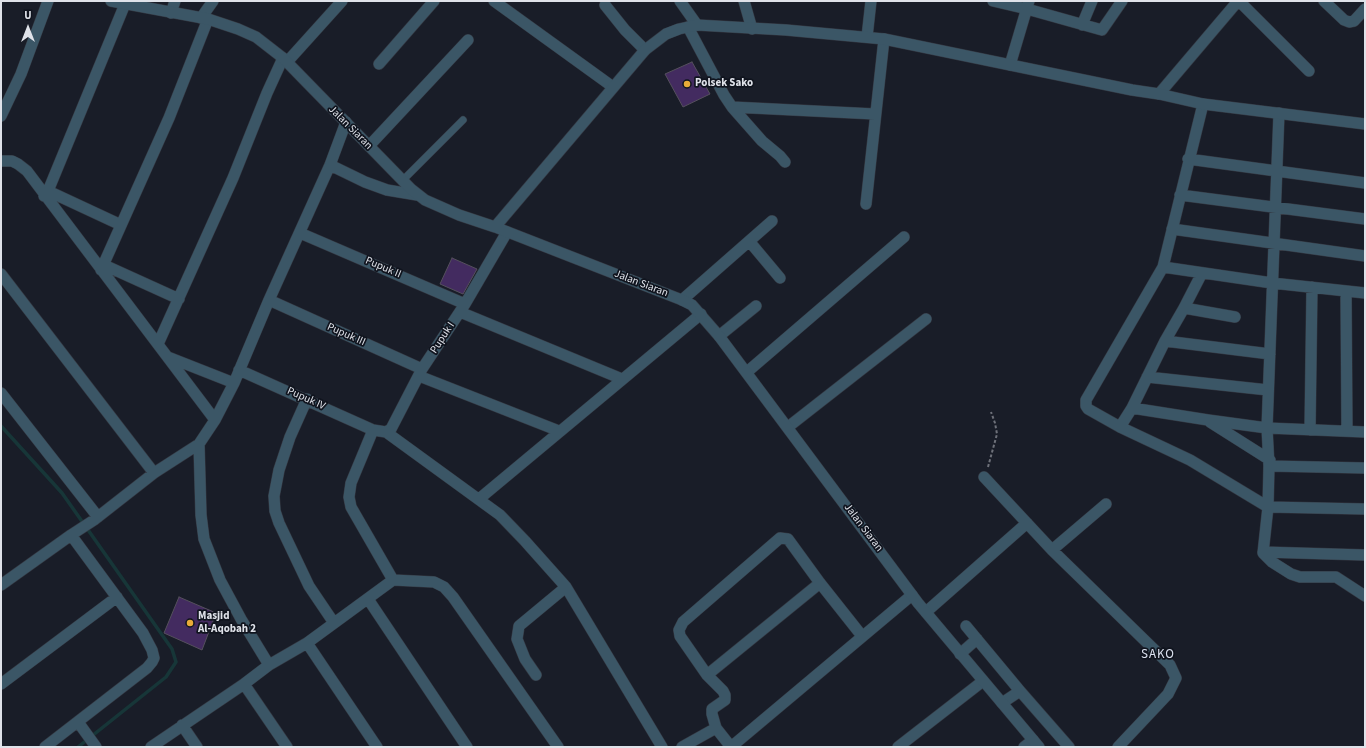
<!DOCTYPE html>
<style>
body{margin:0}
#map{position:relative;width:1366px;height:748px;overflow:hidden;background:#191d28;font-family:"Source Sans 3",sans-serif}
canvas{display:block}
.frame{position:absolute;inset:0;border:2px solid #dfe2e9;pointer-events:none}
.north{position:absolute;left:8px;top:8px;width:40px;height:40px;-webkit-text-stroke:3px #10141e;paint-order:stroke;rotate:0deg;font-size:11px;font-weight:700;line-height:16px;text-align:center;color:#dfe2e9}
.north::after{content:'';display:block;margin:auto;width:14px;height:18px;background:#dfe2e9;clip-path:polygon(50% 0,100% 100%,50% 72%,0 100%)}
</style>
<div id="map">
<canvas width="1366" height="748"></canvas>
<div class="frame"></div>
<div class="north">U</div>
</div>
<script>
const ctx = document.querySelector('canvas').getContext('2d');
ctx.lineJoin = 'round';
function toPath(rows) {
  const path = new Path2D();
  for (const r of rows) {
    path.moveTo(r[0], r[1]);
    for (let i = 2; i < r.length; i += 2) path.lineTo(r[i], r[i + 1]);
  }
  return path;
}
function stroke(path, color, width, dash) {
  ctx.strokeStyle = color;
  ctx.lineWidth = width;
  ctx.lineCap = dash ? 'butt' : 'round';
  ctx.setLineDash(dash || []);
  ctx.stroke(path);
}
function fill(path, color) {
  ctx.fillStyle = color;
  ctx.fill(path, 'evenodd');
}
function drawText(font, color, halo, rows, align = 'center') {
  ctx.font = font + ' "Source Sans 3",sans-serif';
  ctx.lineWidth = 3.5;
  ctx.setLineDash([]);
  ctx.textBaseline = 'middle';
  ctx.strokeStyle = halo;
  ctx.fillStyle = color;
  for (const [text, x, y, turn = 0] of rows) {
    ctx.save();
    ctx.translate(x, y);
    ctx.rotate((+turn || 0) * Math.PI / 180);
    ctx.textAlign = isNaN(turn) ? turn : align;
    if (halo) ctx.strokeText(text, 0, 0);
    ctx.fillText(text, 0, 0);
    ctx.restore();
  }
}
const stream = toPath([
 [1,426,62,493,172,649,176,662,166,677,78,747]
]);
const building = toPath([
 [692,62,710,94,683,107,665,74,692,62],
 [452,258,477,269,463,294,440,284,452,258],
 [179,597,216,613,202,650,164,633,179,597]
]);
const path = toPath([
 [988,467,997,434,995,423,991,412]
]);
const service = toPath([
 [403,180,463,120]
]);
const minor = toPath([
 [494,1,613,87],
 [680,1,697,25],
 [744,1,752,29],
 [993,1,1027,9,1102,30,1122,1],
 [1239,1,1309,71],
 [1324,1,1344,20,1349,22,1354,21,1365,9],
 [605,5,625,30,645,50],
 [171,13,175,1],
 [201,18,213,1],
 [1082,25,1092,1],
 [688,27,724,95,732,107,875,114],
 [867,37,871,1],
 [287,62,342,1],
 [379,64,434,1],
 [1010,65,1029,1],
 [1159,94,1238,1],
 [1203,104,1163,267,1086,400,1086,406,1088,409,1120,427,1190,460,1268,507,1365,509],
 [732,107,762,141,780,156,785,162],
 [1279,113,1267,428,1269,466,1268,507,1263,553,1272,562,1291,574,1300,577,1336,577,1365,596],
 [1,116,21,74,48,1],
 [369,146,468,40],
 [1188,159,1365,183],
 [1,161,12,161,18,164,27,171,215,420],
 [330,165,365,182,387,190,417,195],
 [48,191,121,225],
 [1180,195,1365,219],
 [44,196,48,191,125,4],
 [866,204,884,39],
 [1172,229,1365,256],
 [300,233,465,304],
 [749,241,780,278],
 [104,265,179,299],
 [1163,267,1272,283,1365,293],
 [101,270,169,118,208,19],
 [1202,273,1184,308,1165,341,1132,408,1208,420,1267,428,1365,432],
 [1,274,154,473],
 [1346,291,1347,431],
 [269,300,422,369],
 [682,300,772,221],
 [1184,308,1235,317],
 [460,312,622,379],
 [719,336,756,306],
 [1165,341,1270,354],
 [158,344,233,178,267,93,283,58],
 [168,357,234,383],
 [239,370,373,430,386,432,391,429,422,369,465,304,507,232],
 [747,372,904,237],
 [419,376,559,431],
 [1147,377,1268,390],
 [1,393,98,517],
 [307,399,290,437,279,470,274,496,275,511,279,523,309,586,334,623],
 [1210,422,1270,460],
 [788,427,926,319],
 [1120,427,1132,408],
 [373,430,351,483,349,497,351,507,393,580],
 [1310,430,1312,287],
 [386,432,500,515,525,541,566,587,662,747],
 [1269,466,1365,468],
 [984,477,1052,550,1170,665,1176,678,1168,694,1118,747],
 [479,499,701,314],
 [1052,550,1106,504],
 [1263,552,1365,555],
 [1,585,71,535,94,520,154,473,199,444],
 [368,599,467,747],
 [926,612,1027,523],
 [966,626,1020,691],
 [307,643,377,747],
 [960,654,977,639],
 [269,665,241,619,220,580,204,539,201,515,199,444,215,420,234,383,269,300,330,165,346,122],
 [536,675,525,659,517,639,519,626,566,587],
 [707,675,820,583],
 [1,684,117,597],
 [244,684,287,747],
 [1002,703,1020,691,1069,747],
 [78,722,96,747],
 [182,725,197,747],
 [716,728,712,714,712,709,725,700,725,695,723,691,707,675,680,636,679,630,683,622,780,538,788,539,820,583,862,636],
 [45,747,147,668,152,662,154,658,152,650,143,633,71,535],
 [151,747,244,684,269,665,307,643,393,580,434,582,444,587,453,597,558,747],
 [682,747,716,728,731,747],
 [731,747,912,595],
 [898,747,983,681],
 [1024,747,1033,740]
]);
const tertiary = toPath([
 [111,1,208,19,238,29,256,37,283,58,411,189,425,200,459,215,495,227,682,300,692,305,719,336,918,603,1039,747],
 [495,227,645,50,666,34,679,29,697,25,786,30,884,39,1132,90,1159,94,1203,104,1365,124]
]);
const markers = [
 [687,84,4,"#e9ab38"],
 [190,623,4,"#e9ab38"]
];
const poiNames = [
 ["Polsek Sako",695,84],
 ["Masjid",198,617],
 ["Al-Aqobah 2",198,630]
];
const streetNames = [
 ["Jalan Siaran",350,128,45],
 ["Pupuk II",383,268,23],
 ["Jalan Siaran",641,284,21],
 ["Pupuk III",346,335,24],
 ["Pupuk I",443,338,-57],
 ["Pupuk IV",306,399,24],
 ["Jalan Siaran",863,528,53]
];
const quarterNames = [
 ["SAKO",1158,655]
];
stroke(stream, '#173638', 3.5);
fill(building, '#432b60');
stroke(building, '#55505d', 1);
stroke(service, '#353943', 8);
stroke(minor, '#353943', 12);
stroke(tertiary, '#353943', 12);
stroke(path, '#6e717a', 2, [3, 2]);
stroke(service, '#3b5666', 7);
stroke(minor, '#3b5666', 11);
stroke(tertiary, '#3b5666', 11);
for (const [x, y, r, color] of markers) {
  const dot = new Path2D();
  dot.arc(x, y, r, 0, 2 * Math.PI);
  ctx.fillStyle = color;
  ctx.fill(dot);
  stroke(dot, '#10141e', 1.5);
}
drawText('bold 11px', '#dfe2e9', '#10141e', poiNames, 'left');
drawText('11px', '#dfe2e9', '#10141e', streetNames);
ctx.letterSpacing = '1px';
drawText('13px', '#dbe1ef', '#10141e', quarterNames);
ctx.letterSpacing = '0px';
</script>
